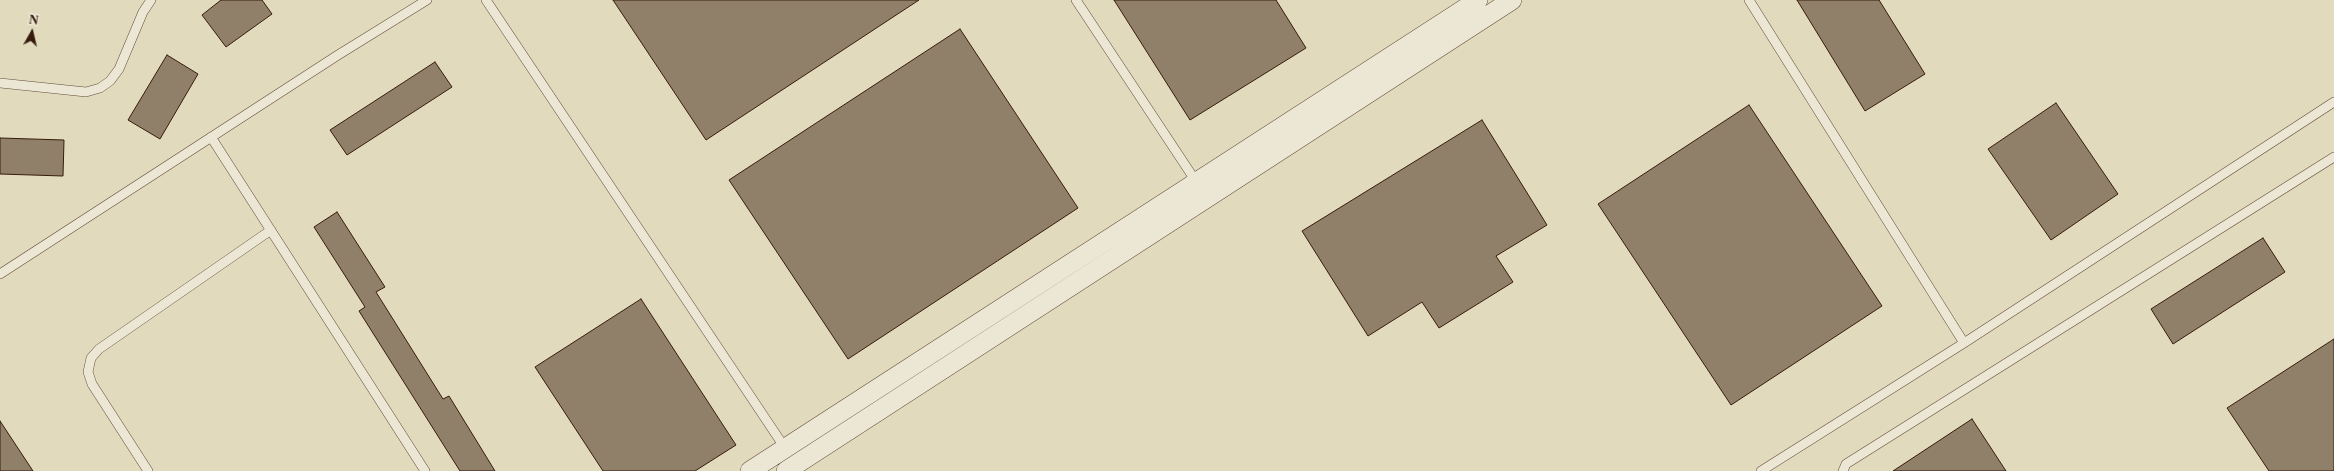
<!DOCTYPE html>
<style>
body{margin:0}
#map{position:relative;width:2334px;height:471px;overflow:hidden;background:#e2dabd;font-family:"Libre Caslon Text",serif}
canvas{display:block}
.north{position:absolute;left:12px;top:12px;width:40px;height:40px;-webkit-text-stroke:3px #ece7d4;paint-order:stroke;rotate:8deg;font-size:11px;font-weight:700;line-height:16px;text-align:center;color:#371c0e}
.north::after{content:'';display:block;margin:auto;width:14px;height:18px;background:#371c0e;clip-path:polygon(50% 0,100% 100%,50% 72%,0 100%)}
</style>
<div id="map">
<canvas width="2334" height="471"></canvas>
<div class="north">N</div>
</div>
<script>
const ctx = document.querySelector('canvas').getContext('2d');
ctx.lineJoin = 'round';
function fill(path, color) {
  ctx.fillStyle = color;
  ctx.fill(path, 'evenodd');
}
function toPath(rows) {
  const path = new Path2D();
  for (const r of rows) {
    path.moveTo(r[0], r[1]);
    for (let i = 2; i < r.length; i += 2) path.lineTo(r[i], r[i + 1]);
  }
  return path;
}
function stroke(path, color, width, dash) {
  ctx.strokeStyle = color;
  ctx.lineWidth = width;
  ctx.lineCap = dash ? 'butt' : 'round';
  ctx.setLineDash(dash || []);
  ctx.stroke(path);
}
const building = toPath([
 [221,0,262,0,272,14,226,47,202,15,221,0],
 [613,0,919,0,706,140,613,0],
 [1114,0,1276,0,1306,48,1190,120,1114,0],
 [1797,0,1879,0,1925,74,1865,111,1797,0],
 [960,29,1078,208,848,359,729,180,960,29],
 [167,55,198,74,160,139,128,120,167,55],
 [435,62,452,87,347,155,330,130,435,62],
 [2056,103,2118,194,2051,240,1988,149,2056,103],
 [1749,105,1882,306,1731,405,1598,204,1749,105],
 [1482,120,1547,225,1496,256,1513,282,1439,328,1422,302,1368,336,1302,231,1482,120],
 [0,138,64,140,63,176,0,174,0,138],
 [337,212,385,287,376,292,443,399,449,396,495,471,460,471,359,311,365,307,314,227,337,212],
 [2263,238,2285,272,2173,344,2151,309,2263,238],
 [641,299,736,445,695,471,603,471,535,367,641,299],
 [2334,339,2334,471,2269,471,2227,408,2334,339],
 [1972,419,2006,471,1893,471,1972,419],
 [0,421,33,471,0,471,0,421]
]);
const lane = toPath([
 [486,0,785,448],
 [1076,0,1197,183],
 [1749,0,1964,343],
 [0,83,86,92,100,88,110,81,119,69,143,12,151,0],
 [211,137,425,471],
 [0,274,338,55,427,0],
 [148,471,92,384,88,372,91,358,99,349,271,230],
 [1761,471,1964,343,2334,102],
 [1843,471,1846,464,2334,157]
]);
const street = toPath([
 [750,471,1478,0],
 [786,471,1512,0]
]);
fill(building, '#907f69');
stroke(building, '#371c0e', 1);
stroke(lane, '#624c3a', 10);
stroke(street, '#624c3a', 20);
stroke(lane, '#ece7d4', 9);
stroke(street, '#ece7d4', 19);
</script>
